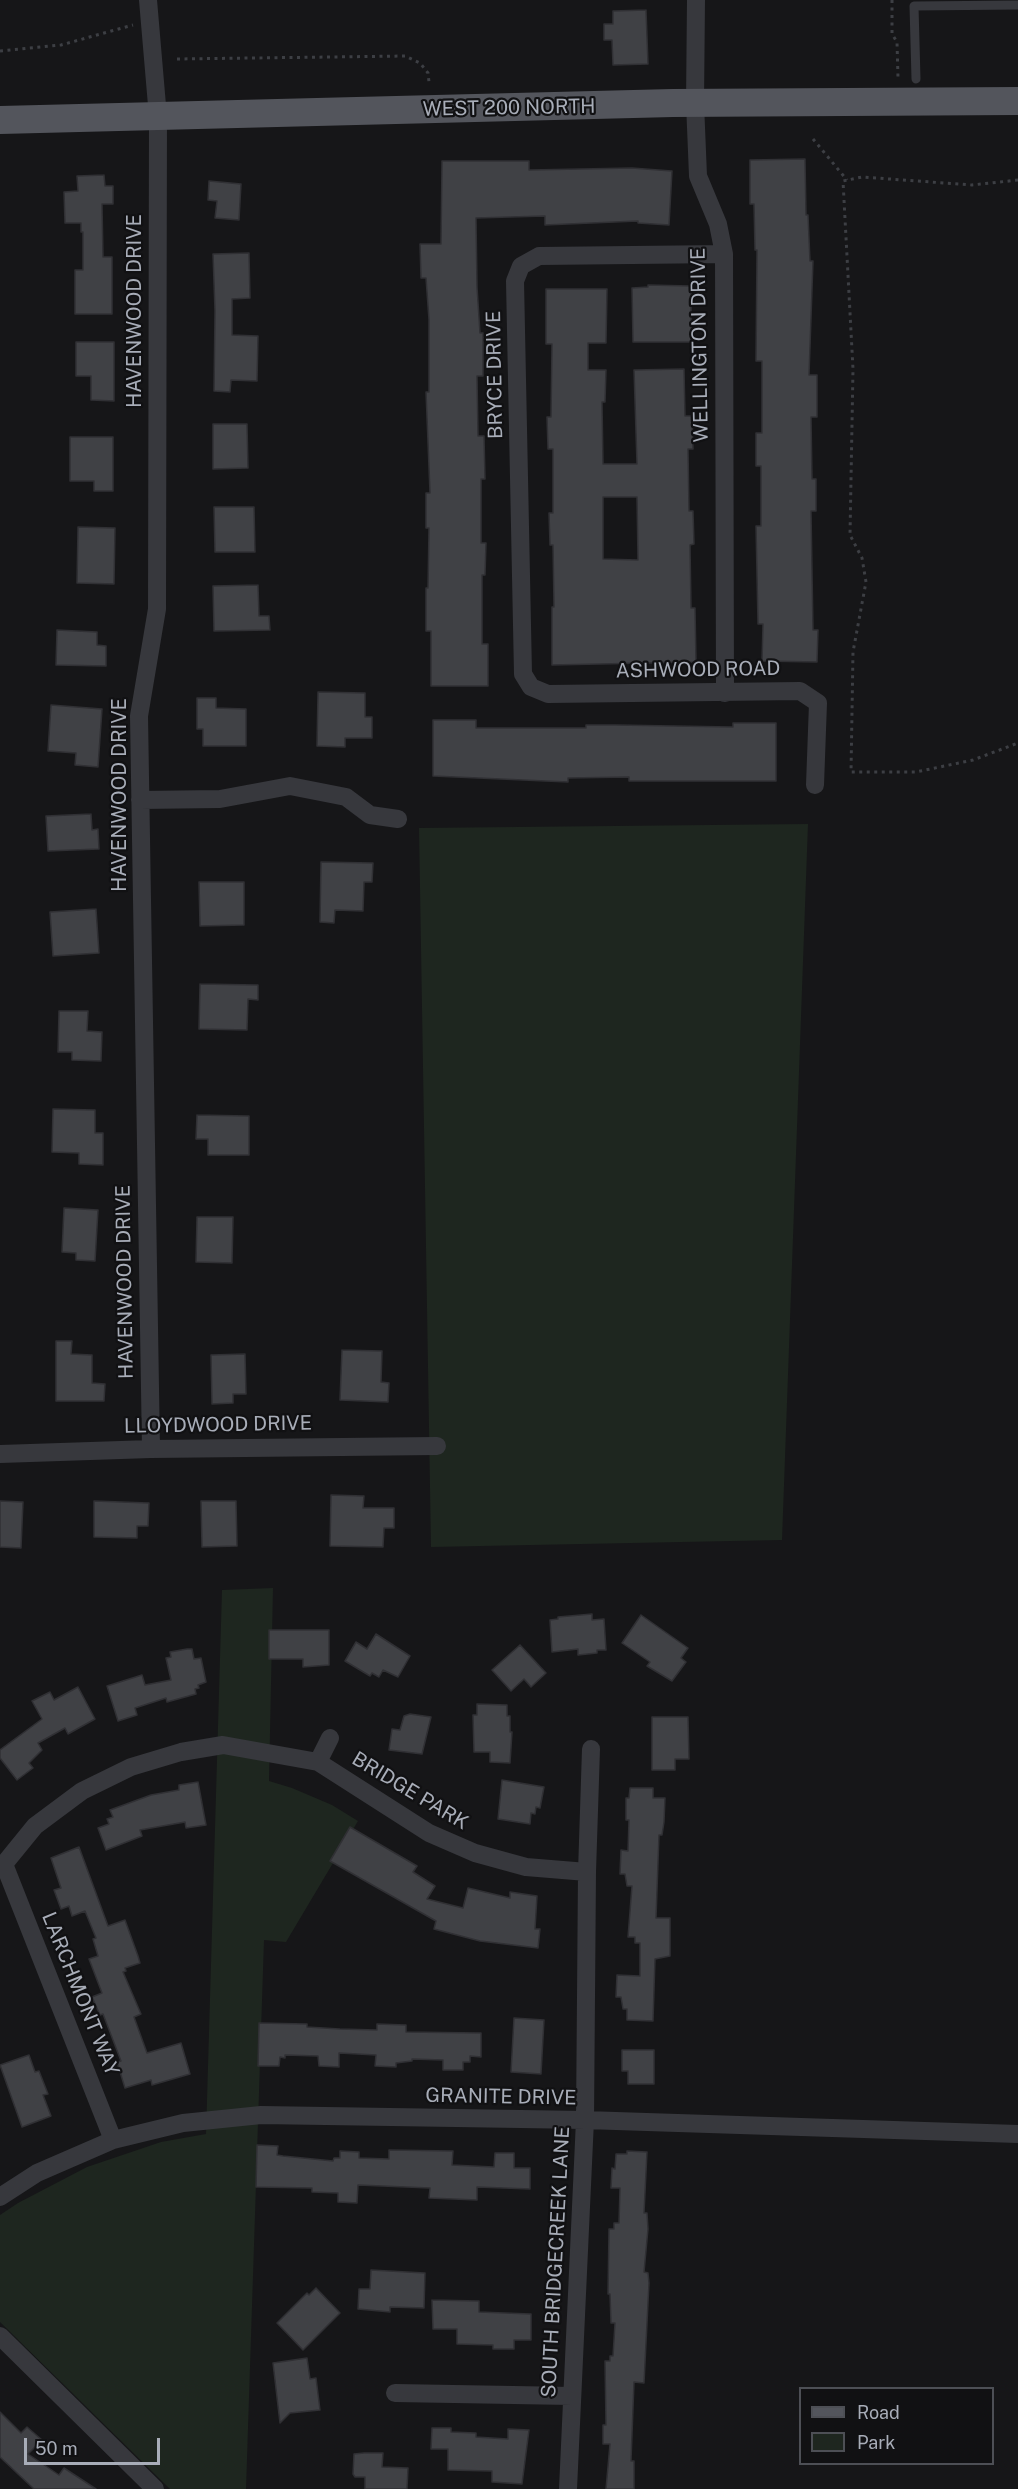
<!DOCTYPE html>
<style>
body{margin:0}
#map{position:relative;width:1018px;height:2489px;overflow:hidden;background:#161618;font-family:"Public Sans",sans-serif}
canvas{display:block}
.legend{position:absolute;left:799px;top:2387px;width:195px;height:78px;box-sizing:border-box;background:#111113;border:2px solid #4d4f55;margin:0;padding:8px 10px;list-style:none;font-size:18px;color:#a8adb8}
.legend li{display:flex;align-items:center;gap:12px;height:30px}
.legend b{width:30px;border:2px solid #4d4f55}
.scale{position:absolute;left:24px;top:2438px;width:136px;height:27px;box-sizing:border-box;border:3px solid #a8adb8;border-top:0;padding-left:8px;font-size:18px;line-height:21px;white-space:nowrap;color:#a8adb8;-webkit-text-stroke:4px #111113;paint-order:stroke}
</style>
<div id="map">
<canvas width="1018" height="2489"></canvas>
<ul class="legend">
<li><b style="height:8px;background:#53555c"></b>Road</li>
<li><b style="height:16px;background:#1e261f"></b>Park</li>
</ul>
<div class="scale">50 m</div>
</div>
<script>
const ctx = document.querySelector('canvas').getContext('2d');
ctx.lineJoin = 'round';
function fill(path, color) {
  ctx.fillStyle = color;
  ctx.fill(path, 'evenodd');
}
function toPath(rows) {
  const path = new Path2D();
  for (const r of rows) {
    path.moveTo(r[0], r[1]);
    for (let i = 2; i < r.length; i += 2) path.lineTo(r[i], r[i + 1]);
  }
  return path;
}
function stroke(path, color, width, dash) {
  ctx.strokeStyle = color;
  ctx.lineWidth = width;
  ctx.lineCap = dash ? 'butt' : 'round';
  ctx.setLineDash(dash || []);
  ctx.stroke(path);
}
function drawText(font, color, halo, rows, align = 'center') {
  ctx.font = font + ' "Public Sans",sans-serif';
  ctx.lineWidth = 4.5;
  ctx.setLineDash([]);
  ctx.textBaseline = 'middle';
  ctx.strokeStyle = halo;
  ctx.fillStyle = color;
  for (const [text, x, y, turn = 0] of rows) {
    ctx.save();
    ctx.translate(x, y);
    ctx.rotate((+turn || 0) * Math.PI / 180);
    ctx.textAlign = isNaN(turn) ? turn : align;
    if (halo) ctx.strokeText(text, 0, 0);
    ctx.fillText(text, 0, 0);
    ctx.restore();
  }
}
const green = toPath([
 [808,824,782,1540,431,1547,419,828],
 [273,1588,269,1781,292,1788,332,1805,358,1821,286,1942,264,1940,246,2489,170,2489,0,2322,0,2215,18,2203,87,2167,161,2142,206,2134,222,1590]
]);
const building = toPath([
 [646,10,648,64,613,65,612,40,604,40,604,24,613,24,613,11,646,10],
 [805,159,806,215,808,215,810,261,813,261,809,375,817,375,817,417,811,417,812,479,816,479,816,511,811,511,813,630,818,630,817,662,762,661,763,624,758,624,756,526,761,526,761,466,756,466,756,433,762,433,762,361,756,361,757,250,755,250,754,204,750,204,750,160,805,159],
 [442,161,529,161,529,170,632,168,672,171,669,225,638,223,638,221,545,225,545,216,476,218,477,287,480,333,483,333,483,376,477,376,478,436,484,436,485,479,481,479,481,543,486,543,485,575,482,575,482,644,488,644,488,686,431,686,431,631,426,631,426,588,428,588,429,528,426,528,426,493,430,493,426,392,429,392,429,320,426,278,421,278,420,244,441,244,442,161],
 [104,175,105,186,113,186,113,204,102,204,103,257,112,257,112,314,75,314,75,270,83,270,83,232,81,232,81,223,65,223,64,192,78,191,77,176,104,175],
 [209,181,241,184,239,220,215,218,217,201,208,200,209,181],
 [249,253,250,298,232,299,232,335,258,336,257,381,231,380,230,392,214,391,215,311,213,254,249,253],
 [648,285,691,286,691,342,633,342,632,288,648,287,648,285],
 [546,289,607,289,606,343,588,343,588,370,606,370,605,402,602,402,603,464,637,464,634,370,684,369,685,416,692,416,693,449,688,449,689,511,693,511,694,544,690,545,691,608,695,608,696,662,552,665,552,607,554,607,553,545,550,545,549,513,553,513,553,449,548,449,547,417,551,417,552,344,546,344,546,289],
 [603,497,637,497,638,560,603,559,603,497],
 [76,342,114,342,114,401,91,400,91,376,76,376,76,342],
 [213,424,247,424,248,468,213,469,213,424],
 [70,437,113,437,113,491,94,491,94,481,70,481,70,437],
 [214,507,254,507,255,552,215,552,214,507],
 [78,527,115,528,114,584,77,583,78,527],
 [258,585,259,616,269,616,270,630,214,631,213,586,258,585],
 [57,630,97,632,97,645,106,646,106,666,56,665,57,630],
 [318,692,365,693,365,717,372,717,372,738,345,738,345,747,317,746,318,692],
 [197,698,216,698,216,708,246,709,246,746,203,746,203,729,197,729,197,698],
 [51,705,102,709,98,767,75,765,76,753,48,751,51,705],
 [433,720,476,720,476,728,586,728,586,725,616,725,733,727,733,723,776,723,776,781,629,781,629,777,568,778,568,782,433,776,433,720],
 [91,814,92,830,98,829,99,849,48,851,46,816,91,814],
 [321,862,373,863,372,882,364,882,363,911,335,910,334,923,320,922,321,862],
 [199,882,244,882,244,925,200,926,199,882],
 [96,909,99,953,53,956,50,912,96,909],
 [200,984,258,985,258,1000,248,999,247,1030,199,1029,200,984],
 [59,1011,88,1011,87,1031,102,1032,101,1061,72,1060,72,1052,58,1052,59,1011],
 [53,1109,95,1110,95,1133,103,1133,103,1165,79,1164,79,1153,52,1152,53,1109],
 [197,1115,249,1116,249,1155,208,1155,208,1139,196,1139,197,1115],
 [64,1208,98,1210,95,1261,76,1260,76,1253,62,1252,64,1208],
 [197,1217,233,1217,232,1263,196,1262,197,1217],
 [56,1341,72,1341,71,1354,92,1355,92,1383,105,1384,104,1401,56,1401,56,1341],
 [342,1350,382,1351,381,1382,389,1383,388,1402,340,1400,342,1350],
 [245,1354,246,1394,233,1394,233,1403,212,1404,211,1355,245,1354],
 [331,1495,364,1496,363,1508,394,1508,394,1528,384,1528,383,1547,330,1546,331,1495],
 [0,1501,23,1502,21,1548,0,1547,0,1501],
 [94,1501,149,1503,148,1526,137,1526,137,1538,94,1537,94,1501],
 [201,1501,236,1501,237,1546,202,1547,201,1501],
 [592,1614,592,1620,604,1619,606,1650,597,1650,597,1653,578,1655,578,1649,552,1652,550,1620,558,1619,558,1617,592,1614],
 [641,1615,688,1648,681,1658,686,1662,672,1681,647,1666,650,1662,622,1643,641,1615],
 [269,1630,329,1630,329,1665,303,1667,303,1659,269,1659,269,1630],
 [376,1634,410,1656,398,1677,383,1670,379,1677,372,1673,370,1676,345,1661,356,1642,367,1649,376,1634],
 [520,1645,546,1673,531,1687,524,1679,511,1691,492,1670,520,1645],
 [187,1649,192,1649,194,1659,201,1658,206,1682,198,1685,199,1688,195,1689,196,1694,167,1702,166,1698,135,1708,137,1715,118,1721,107,1686,142,1675,145,1685,171,1680,166,1658,171,1657,170,1652,187,1649],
 [78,1687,95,1719,68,1734,65,1728,38,1743,42,1750,29,1763,33,1768,17,1780,0,1758,0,1750,42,1719,32,1701,50,1692,54,1700,78,1687],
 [477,1704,507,1705,507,1716,510,1716,510,1732,512,1732,510,1763,490,1762,490,1752,474,1752,473,1715,477,1715,477,1704],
 [410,1714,431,1717,422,1754,389,1750,392,1729,400,1730,404,1716,410,1714],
 [652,1717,688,1717,689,1759,675,1759,675,1770,652,1770,652,1717],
 [502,1780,544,1787,540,1808,536,1807,535,1814,531,1813,530,1824,498,1819,502,1780],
 [198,1782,206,1825,186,1828,185,1822,140,1830,142,1836,106,1850,98,1828,109,1824,107,1819,113,1817,110,1810,151,1795,179,1790,179,1785,198,1782],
 [630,1788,653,1788,653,1798,665,1798,664,1822,662,1835,659,1835,656,1918,670,1918,670,1956,655,1959,653,2021,627,2020,627,2009,623,2009,621,1997,616,1997,617,1975,640,1976,640,1943,635,1943,635,1937,628,1937,632,1886,627,1886,625,1874,620,1874,621,1850,628,1851,629,1820,626,1820,626,1798,629,1798,630,1788],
 [350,1827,417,1866,413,1872,435,1886,427,1899,463,1908,468,1888,510,1898,510,1892,537,1896,535,1929,540,1929,538,1948,480,1941,434,1929,436,1921,330,1861,350,1827],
 [79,1847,108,1926,125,1920,138,1956,140,1963,125,1968,126,1971,123,1972,141,2014,134,2017,147,2053,181,2043,190,2074,152,2085,151,2080,125,2088,117,2062,121,2061,103,2014,100,2015,92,1997,102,1993,89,1959,98,1956,93,1939,96,1938,85,1911,72,1916,69,1906,61,1909,54,1890,61,1888,51,1858,79,1847],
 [514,2018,544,2020,541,2074,511,2072,514,2018],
 [259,2023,307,2024,307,2027,340,2029,377,2030,377,2024,406,2025,406,2032,481,2033,481,2057,470,2056,470,2062,463,2062,463,2070,443,2070,443,2060,412,2059,412,2061,396,2063,396,2067,375,2066,376,2055,339,2053,339,2067,319,2066,318,2056,285,2055,285,2058,280,2057,279,2066,258,2066,259,2023],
 [622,2050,654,2050,654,2084,628,2084,628,2071,622,2071,622,2050],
 [29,2055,35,2072,39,2071,48,2094,43,2095,51,2116,22,2127,0,2065,29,2055],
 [257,2145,278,2146,277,2155,283,2156,333,2161,334,2158,340,2158,340,2151,359,2152,359,2158,389,2159,389,2150,453,2151,452,2165,494,2167,495,2153,514,2153,514,2168,530,2168,530,2189,477,2187,477,2200,429,2198,430,2188,358,2185,357,2203,338,2202,338,2193,312,2192,312,2188,256,2187,257,2145],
 [627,2151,647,2152,644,2213,647,2213,648,2229,644,2272,648,2273,649,2283,644,2383,634,2382,631,2461,634,2461,634,2489,606,2489,610,2444,603,2444,603,2425,606,2425,605,2361,610,2361,610,2356,613,2356,615,2323,611,2323,610,2294,608,2294,609,2229,614,2229,614,2223,619,2223,620,2188,611,2188,612,2168,615,2169,616,2154,627,2154,627,2151],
 [371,2270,425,2273,424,2308,390,2307,390,2312,358,2309,359,2289,370,2289,371,2270],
 [316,2288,340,2313,303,2350,277,2323,307,2293,309,2295,316,2288],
 [432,2300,479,2301,479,2312,531,2314,531,2340,514,2340,514,2349,493,2349,493,2345,457,2344,457,2329,433,2329,432,2300],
 [307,2358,310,2379,316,2378,320,2410,290,2413,280,2423,273,2363,307,2358],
 [0,2412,21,2433,27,2427,42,2440,28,2454,59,2475,64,2468,96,2489,34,2489,0,2457,0,2412],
 [432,2428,451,2428,451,2432,476,2433,476,2437,508,2439,508,2429,529,2430,522,2484,492,2482,492,2471,448,2470,448,2449,431,2449,432,2428],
 [364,2453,383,2453,382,2467,408,2468,407,2489,365,2489,365,2477,355,2477,353,2474,354,2454,364,2453]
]);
const path = toPath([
 [892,0,892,34,897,42,898,78],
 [0,51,61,45,133,25],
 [177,59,405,56,420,63,428,73,429,82],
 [813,139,847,180],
 [1018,180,972,185,862,177,843,181,853,369,850,535,862,558,866,582,853,652,851,772,916,772,973,760,1018,743]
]);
const service = toPath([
 [916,79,914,6,1018,5]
]);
const minor = toPath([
 [148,0,158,117,157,609,139,716,151,1449],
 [696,0,695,103,698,176,718,224,724,254,725,693],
 [724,254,539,256,521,266,515,281,523,674,531,687,548,694,800,691,818,703,815,785],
 [140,800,220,799,290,786,346,797,370,815,398,819],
 [0,1454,151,1449,437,1446],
 [318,1762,330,1738],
 [113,2140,4,1864,35,1826,82,1791,131,1767,181,1752,223,1745,318,1762,429,1833,475,1853,526,1867,587,1872],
 [0,2197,37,2173,113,2140,183,2123,261,2115,585,2120,1018,2134],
 [0,2336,155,2489],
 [395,2393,572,2396],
 [568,2489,585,2120,587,1872,591,1749]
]);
const primary = toPath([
 [0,120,673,103,1018,101]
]);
const streetNames = [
 ["WEST 200 NORTH",509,108,-1],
 ["HAVENWOOD DRIVE",135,311,-90],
 ["WELLINGTON DRIVE",700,345,-91],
 ["BRYCE DRIVE",495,375,-91],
 ["ASHWOOD ROAD",698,670,-1],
 ["HAVENWOOD DRIVE",120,795,-90],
 ["HAVENWOOD DRIVE",125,1282,-91],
 ["LLOYDWOOD DRIVE",218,1425,-1],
 ["BRIDGE PARK",410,1791,31],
 ["LARCHMONT WAY",80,1994,68],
 ["GRANITE DRIVE",501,2097,1],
 ["SOUTH BRIDGECREEK LANE",556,2262,-87]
];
fill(green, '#1e261f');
fill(building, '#404145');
stroke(building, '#303034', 1.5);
stroke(path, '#3d3f44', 3, [3, 4.5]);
stroke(service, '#37383d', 9);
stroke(minor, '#37383d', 18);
stroke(primary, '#53555c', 28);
drawText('20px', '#a8adb8', '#111113', streetNames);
</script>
